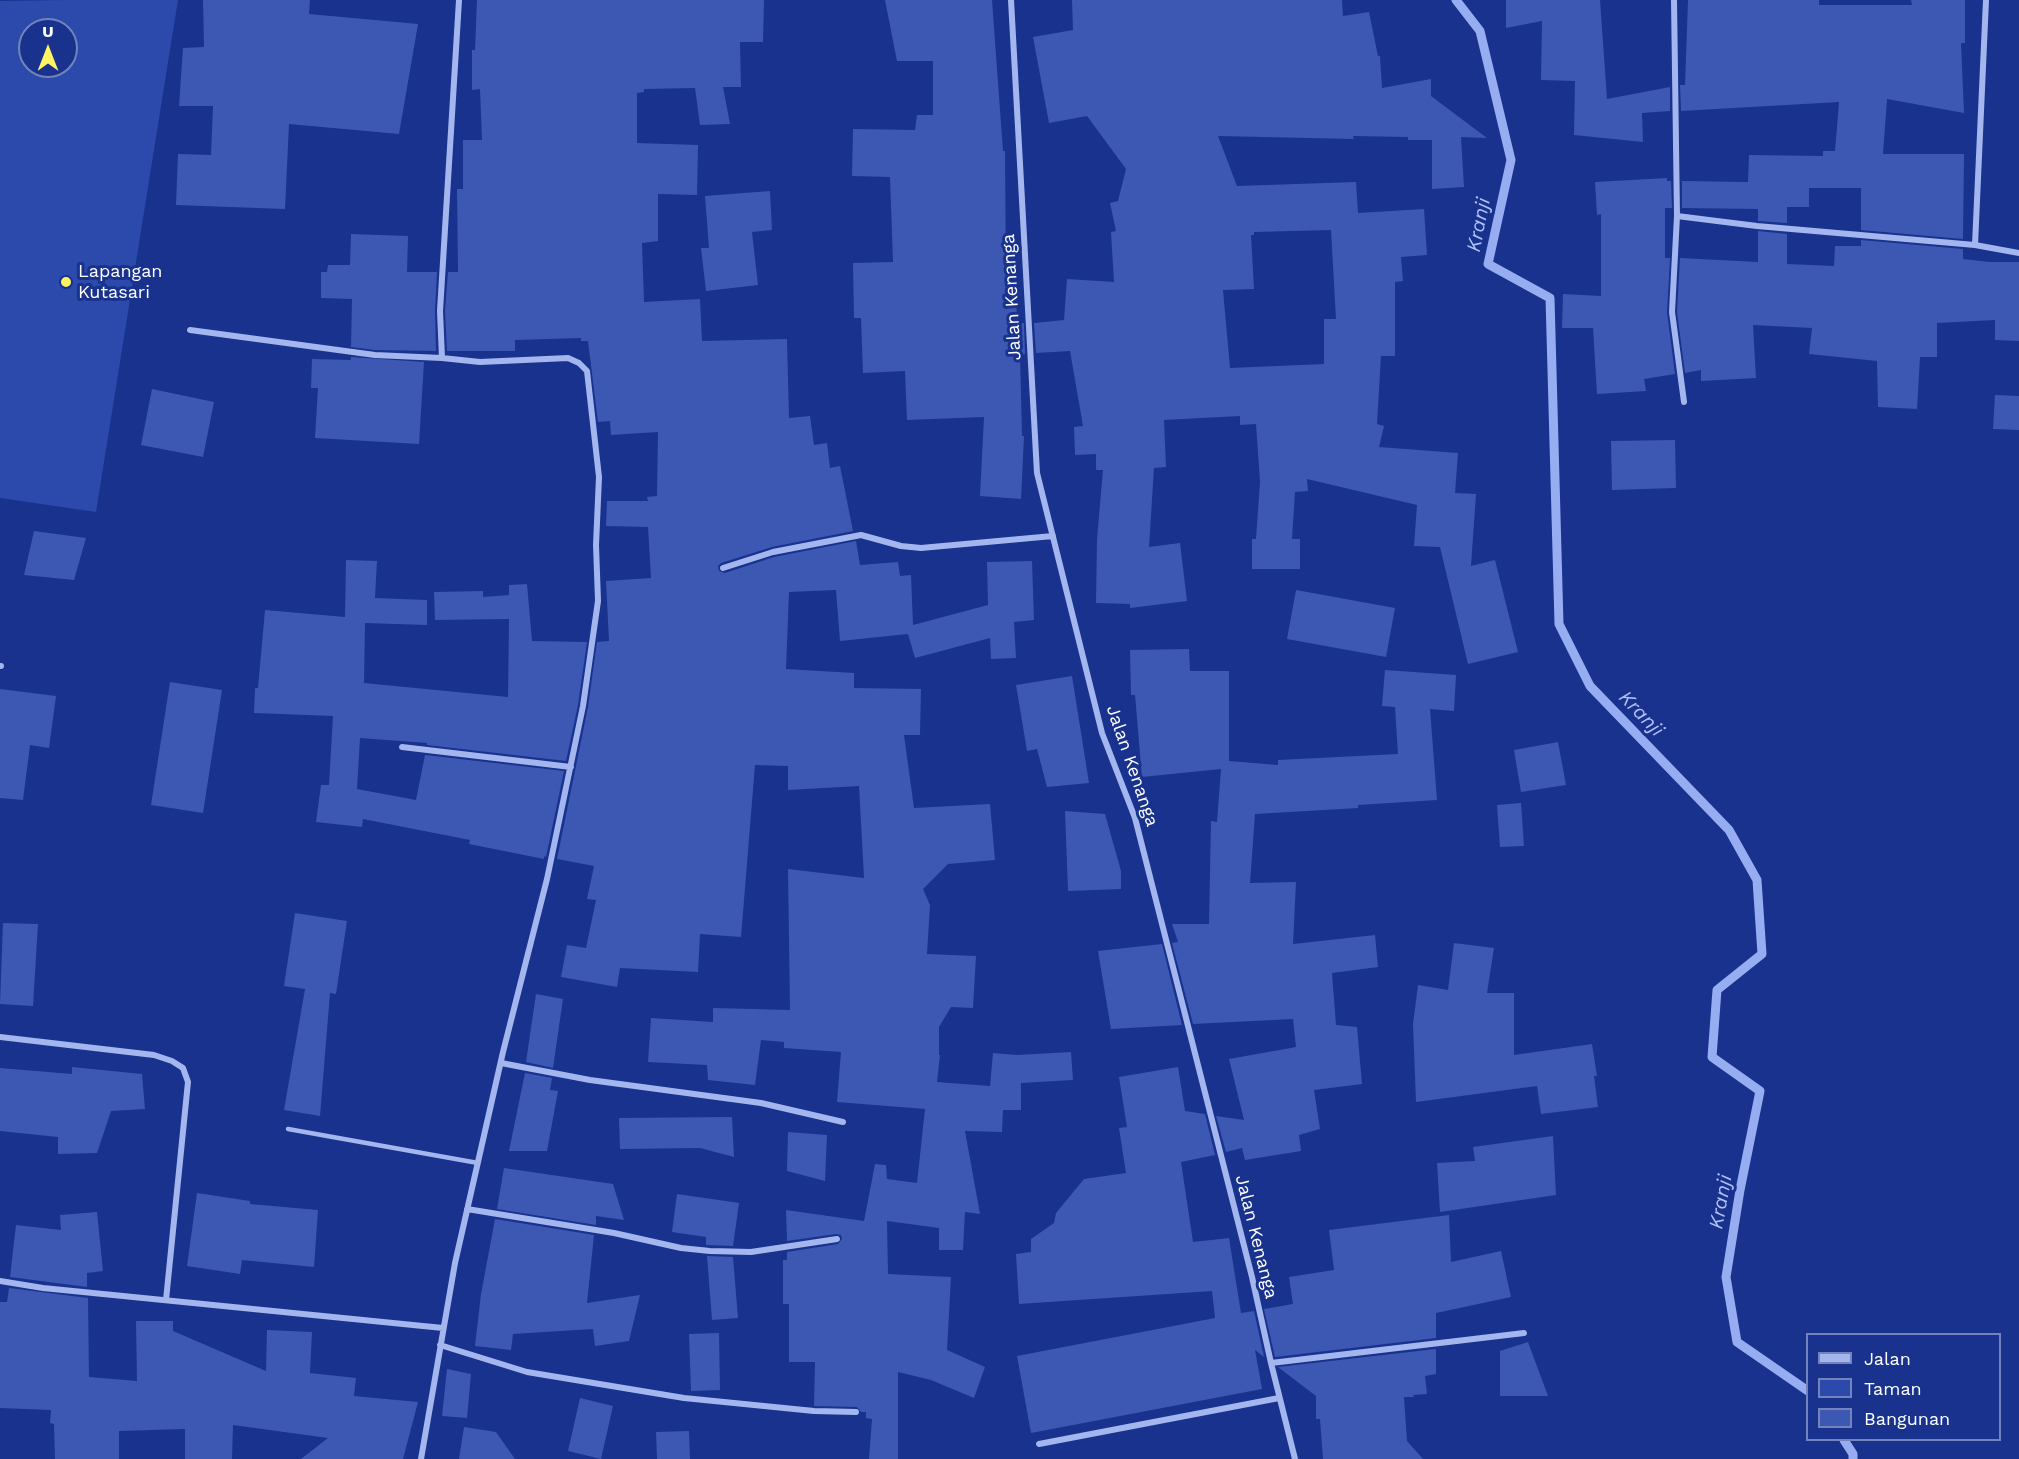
<!DOCTYPE html>
<style>
body{margin:0}
#map{position:relative;width:2019px;height:1459px;overflow:hidden;background:#18328d;font-family:"Work Sans",sans-serif}
canvas{display:block}
.legend{position:absolute;left:1806px;top:1333px;width:195px;height:108px;box-sizing:border-box;background:#18328d;border:2px solid #7484bb;margin:0;padding:8px 10px;list-style:none;font-size:18px;color:#fff}
.legend li{display:flex;align-items:center;gap:12px;height:30px}
.legend b{width:30px;border:2px solid #7484bb}
.north{position:absolute;left:18px;top:18px;width:60px;height:60px;box-sizing:border-box;background:#18328d;border:2px solid #7484bb;border-radius:50%;rotate:0deg;font-size:16px;font-weight:700;line-height:24px;text-align:center;color:#fff}
.north::after{content:'';display:block;margin:auto;width:21px;height:27px;background:#fff361;clip-path:polygon(50% 0,100% 100%,50% 72%,0 100%)}
</style>
<div id="map">
<canvas width="2019" height="1459"></canvas>
<ul class="legend">
<li><b style="height:8px;background:#a4b6ee"></b>Jalan</li>
<li><b style="height:16px;background:#2b4aab"></b>Taman</li>
<li><b style="height:16px;background:#3d58b3"></b>Bangunan</li>
</ul>
<div class="north">U</div>
</div>
<script>
const ctx = document.querySelector('canvas').getContext('2d');
ctx.lineJoin = 'round';
function fill(path, color) {
  ctx.fillStyle = color;
  ctx.fill(path, 'evenodd');
}
function toPath(rows) {
  const path = new Path2D();
  for (const r of rows) {
    path.moveTo(r[0], r[1]);
    for (let i = 2; i < r.length; i += 2) path.lineTo(r[i], r[i + 1]);
  }
  return path;
}
function stroke(path, color, width, dash) {
  ctx.strokeStyle = color;
  ctx.lineWidth = width;
  ctx.lineCap = dash ? 'butt' : 'round';
  ctx.setLineDash(dash || []);
  ctx.stroke(path);
}
function drawText(font, color, halo, rows, align = 'center') {
  ctx.font = font + ' "Work Sans",sans-serif';
  ctx.lineWidth = 6;
  ctx.setLineDash([]);
  ctx.textBaseline = 'middle';
  ctx.strokeStyle = halo;
  ctx.fillStyle = color;
  for (const [text, x, y, turn = 0] of rows) {
    ctx.save();
    ctx.translate(x, y);
    ctx.rotate((+turn || 0) * Math.PI / 180);
    ctx.textAlign = isNaN(turn) ? turn : align;
    if (halo) ctx.strokeText(text, 0, 0);
    ctx.fillText(text, 0, 0);
    ctx.restore();
  }
}
const green = toPath([
 [65,0,178,0,96,512,0,498,0,1],
 [30,30,66,30,66,66,30,66]
]);
const stream = toPath([
 [1456,0,1480,31,1511,160,1488,264,1550,298,1559,624,1590,686,1729,830,1757,880,1762,954,1717,990,1712,1057,1760,1091,1740,1190,1726,1277,1737,1342,1808,1391],
 [1844,1440,1853,1454,1853,1459]
]);
const building = toPath([
 [203,0,310,0,309,14,418,24,399,134,289,124,285,209,176,205,178,154,211,155,213,106,179,106,183,48,204,47],
 [477,0,764,0,763,42,740,42,741,87,723,87,730,124,700,125,695,88,644,89,644,92,637,93,637,143,698,145,697,195,658,194,658,241,642,243,644,302,700,299,702,341,787,339,789,418,810,416,814,445,827,443,830,468,840,466,853,531,772,547,721,563,718,566,719,571,725,573,774,557,856,541,860,565,898,562,900,576,911,575,913,625,988,605,987,562,1032,561,1034,620,1014,622,1016,658,991,659,990,638,915,658,908,634,840,641,836,590,789,592,786,669,854,673,854,688,921,689,920,735,904,735,914,808,990,804,995,860,948,864,923,889,930,905,927,954,976,956,973,1008,951,1007,939,1027,939,1055,940,1055,937,1082,990,1086,993,1053,1017,1055,1071,1052,1073,1080,1021,1083,1021,1110,1003,1110,1002,1132,965,1131,980,1214,965,1212,963,1250,939,1250,939,1228,887,1221,888,1274,951,1277,947,1350,985,1367,974,1398,931,1380,898,1372,898,1459,869,1459,872,1419,866,1418,866,1412,861,1412,857,1407,814,1406,815,1362,789,1362,789,1304,783,1304,783,1260,787,1260,787,1252,838,1244,842,1239,841,1235,836,1234,787,1241,786,1210,864,1221,875,1164,886,1165,887,1179,917,1183,925,1109,837,1102,841,1052,784,1048,784,1042,761,1040,755,1085,708,1080,707,1065,648,1062,651,1018,713,1022,713,1008,790,1010,788,869,864,878,859,786,788,790,788,766,755,765,741,937,700,934,698,972,620,968,617,987,561,977,567,945,586,948,596,900,587,899,594,866,557,859,588,707,597,642,609,641,606,581,651,578,648,527,606,526,607,501,648,501,647,497,657,496,658,432,611,435,610,421,598,422,588,341,581,341,581,338,515,340,515,351,447,351,445,311,448,272,458,272,457,189,463,189,463,140,482,140,480,89,472,90,472,50,475,50],
 [885,0,992,0,1003,151,1005,151,1006,286,1014,285,1018,324,1024,323,1025,354,1020,355,1022,436,1024,436,1021,499,980,496,984,417,907,420,905,371,863,373,861,318,854,318,853,263,893,262,890,177,852,176,853,129,915,130,917,115,933,115,933,61,897,61],
 [1072,0,1342,0,1343,16,1369,12,1378,56,1380,56,1382,88,1431,79,1431,96,1487,138,1461,137,1464,187,1432,189,1432,140,1408,140,1408,137,1353,136,1354,139,1218,136,1237,186,1356,182,1358,213,1424,209,1427,255,1401,257,1403,281,1395,282,1395,356,1381,356,1377,424,1384,426,1379,447,1458,453,1455,493,1476,494,1471,566,1495,560,1518,652,1468,664,1440,547,1414,546,1417,505,1307,479,1308,491,1295,492,1292,539,1300,539,1300,569,1252,569,1252,539,1256,539,1260,482,1256,424,1240,425,1240,416,1164,420,1166,467,1154,468,1149,547,1180,543,1187,601,1130,608,1130,604,1096,603,1097,539,1103,470,1096,470,1096,454,1075,455,1074,427,1083,426,1070,351,1036,353,1034,323,1064,320,1067,279,1114,282,1111,232,1116,231,1110,203,1118,201,1126,169,1087,116,1049,123,1033,37,1073,30],
 [1331,230,1336,319,1324,319,1324,364,1230,368,1223,290,1254,289,1251,235,1254,235,1254,232],
 [1506,0,1600,0,1607,99,1670,87,1670,111,1642,113,1643,142,1574,135,1575,81,1541,80,1542,21,1506,28],
 [1688,0,1819,0,1819,5,1912,5,1911,0,1965,0,1965,43,1961,43,1964,113,1887,99,1883,154,1964,154,1963,239,1861,230,1861,188,1809,188,1809,207,1787,207,1787,223,1758,221,1758,209,1682,208,1682,181,1748,182,1749,155,1823,156,1823,151,1835,151,1839,102,1681,111,1680,85,1685,85],
 [1667,178,1667,181,1671,181,1672,208,1665,208,1665,258,1670,258,1667,312,1675,374,1644,379,1646,391,1597,394,1593,328,1562,328,1563,294,1601,296,1601,214,1597,215,1595,182],
 [770,191,772,230,752,232,758,285,706,291,701,248,709,248,705,196],
 [1758,231,1787,234,1787,264,1834,266,1835,246,1861,246,1861,240,1963,249,1963,259,1989,262,2019,262,2019,341,1995,340,1995,320,1937,323,1937,357,1920,357,1917,409,1878,407,1877,361,1809,354,1812,328,1753,325,1756,378,1701,381,1701,370,1685,373,1677,312,1680,258,1758,262],
 [351,234,408,236,407,272,437,272,435,311,436,351,375,350,351,347,352,299,321,298,321,272,327,272,328,265,350,265],
 [351,357,424,362,419,444,315,438,318,388,311,388,312,359,351,360],
 [152,389,214,402,203,457,141,445],
 [1995,395,2019,396,2019,430,1993,429],
 [1675,440,1676,488,1612,490,1611,441],
 [34,531,86,538,74,580,24,575],
 [346,560,377,561,375,598,427,600,427,625,365,623,364,683,508,697,509,619,435,620,434,592,483,591,483,597,509,595,509,585,527,584,532,641,587,642,578,705,566,761,427,745,427,743,360,738,357,789,416,800,425,755,564,771,546,857,544,856,544,859,469,844,470,840,363,819,362,827,316,822,321,785,329,785,333,716,254,713,255,688,258,688,265,610,345,617],
 [1296,590,1395,608,1386,657,1287,639],
 [1189,649,1190,671,1229,671,1229,761,1278,765,1278,760,1398,754,1395,707,1382,706,1385,670,1456,675,1454,711,1430,709,1437,800,1358,805,1358,808,1255,814,1250,883,1296,882,1293,944,1375,935,1378,967,1332,973,1336,1025,1357,1027,1362,1084,1314,1090,1320,1129,1299,1135,1301,1151,1245,1160,1242,1148,1226,1152,1216,1116,1244,1120,1229,1059,1296,1047,1293,1019,1193,1024,1172,943,1178,942,1172,924,1209,924,1211,821,1217,822,1221,769,1142,777,1135,695,1131,695,1130,650],
 [1072,676,1089,783,1047,787,1037,749,1027,751,1016,685],
 [170,682,222,690,203,813,151,805],
 [0,689,56,696,49,748,30,745,23,800,0,798],
 [1558,742,1566,785,1521,792,1514,750],
 [1521,803,1524,846,1500,847,1497,805],
 [1065,811,1105,814,1121,871,1121,889,1068,891],
 [295,913,347,921,336,994,330,993,320,1116,284,1110,305,989,284,986],
 [3,923,38,924,33,1006,0,1004],
 [1454,943,1494,948,1487,993,1514,993,1514,1055,1592,1044,1597,1076,1594,1076,1598,1107,1541,1114,1537,1086,1416,1102,1413,1024,1418,985,1448,990],
 [1162,944,1182,1025,1111,1029,1098,951],
 [536,994,563,999,553,1068,526,1062],
 [72,1067,142,1074,145,1109,111,1111,97,1153,58,1154,58,1137,0,1131,0,1068,72,1074],
 [1178,1067,1185,1111,1205,1114,1215,1155,1181,1162,1193,1242,1229,1238,1241,1313,1254,1311,1264,1357,1255,1350,1262,1389,1031,1433,1017,1356,1215,1318,1212,1291,1019,1304,1016,1254,1031,1252,1031,1239,1054,1223,1056,1213,1084,1179,1126,1173,1119,1128,1127,1127,1119,1077],
 [525,1073,552,1078,550,1090,558,1091,547,1151,509,1151],
 [732,1117,734,1157,700,1148,620,1149,619,1118],
 [788,1132,827,1135,825,1181,787,1171],
 [1553,1136,1556,1195,1440,1212,1437,1163,1475,1161,1473,1147],
 [504,1168,613,1184,624,1220,596,1216,596,1225,497,1209],
 [197,1193,250,1201,250,1204,318,1210,314,1267,242,1260,240,1274,187,1266],
 [677,1194,739,1203,733,1246,706,1245,706,1237,672,1232],
 [97,1212,103,1271,87,1273,87,1287,10,1277,16,1225,61,1230,60,1215],
 [1449,1215,1451,1262,1501,1251,1511,1297,1436,1313,1436,1338,1275,1357,1264,1309,1293,1304,1289,1277,1334,1270,1329,1230],
 [495,1219,594,1235,587,1303,640,1295,629,1341,595,1346,593,1329,513,1334,511,1350,475,1346,481,1294],
 [707,1256,733,1257,738,1318,712,1320],
 [9,1288,88,1298,89,1377,137,1381,136,1321,173,1321,173,1331,266,1371,267,1330,312,1332,310,1373,356,1378,354,1396,418,1402,403,1459,301,1459,328,1438,233,1425,232,1459,185,1459,185,1429,119,1431,119,1459,55,1459,54,1424,50,1423,51,1410,0,1408,0,1302,7,1302],
 [719,1333,720,1390,691,1391,689,1334],
 [1528,1342,1548,1396,1500,1396,1500,1351],
 [1436,1349,1436,1374,1425,1376,1427,1394,1413,1395,1414,1397,1404,1397,1407,1441,1423,1459,1323,1459,1320,1419,1316,1419,1316,1396,1278,1367],
 [447,1369,471,1374,467,1418,442,1416],
 [580,1398,613,1406,601,1459,568,1451],
 [464,1427,496,1432,515,1459,459,1459],
 [689,1431,690,1459,657,1459,656,1432]
]);
const lane = toPath([
 [288,1129,478,1163]
]);
const street = toPath([
 [1011,0,1037,473,1102,733,1135,818,1252,1277,1271,1363,1295,1459],
 [1674,0,1677,216,1757,226,1975,245,1986,0],
 [1677,216,1672,312,1684,402],
 [1975,245,2019,253],
 [190,330,375,355,442,358],
 [723,568,773,552,861,535,901,546,921,548,1053,536],
 [0,666,1,666],
 [402,747,571,767],
 [0,1037,154,1055,172,1061,183,1068,188,1082,166,1300],
 [501,1063,590,1080,761,1103,843,1122],
 [467,1209,614,1233,681,1248,710,1251,751,1252,837,1239],
 [0,1281,43,1288,443,1328],
 [440,1345,527,1372,684,1398,814,1411,856,1412],
 [1271,1363,1524,1333],
 [1039,1444,1279,1398],
 [421,1459,455,1263,503,1052,547,879,583,706,598,601,596,545,599,477,587,371,579,363,568,358,480,362,442,358,440,311,459,0]
]);
const markers = [
 [66,282,6,"#fff361"]
];
const poiNames = [
 ["Lapangan",78,272],
 ["Kutasari",78,293]
];
const streetNames = [
 ["Jalan Kenanga",1012,297,-93],
 ["Jalan Kenanga",1132,766,71],
 ["Jalan Kenanga",1256,1237,76]
];
const waterNames = [
 ["Kranji",1479,225,-79],
 ["Kranji",1641,714,46],
 ["Kranji",1721,1202,-80]
];
fill(green, '#2b4aab');
stroke(stream, '#96adf1', 9);
fill(building, '#3d58b3');
stroke(lane, '#a4b6ee', 4.5);
stroke(street, '#a4b6ee', 6);
for (const [x, y, r, color] of markers) {
  const dot = new Path2D();
  dot.arc(x, y, r, 0, 2 * Math.PI);
  ctx.fillStyle = color;
  ctx.fill(dot);
  stroke(dot, '#18328d', 2);
}
drawText('18px', '#fff', '#18328d', poiNames, 'left');
drawText('18px', '#fff', '#18328d', streetNames);
drawText('italic 20px', '#b0c1f6', '#18328d', waterNames);
</script>
